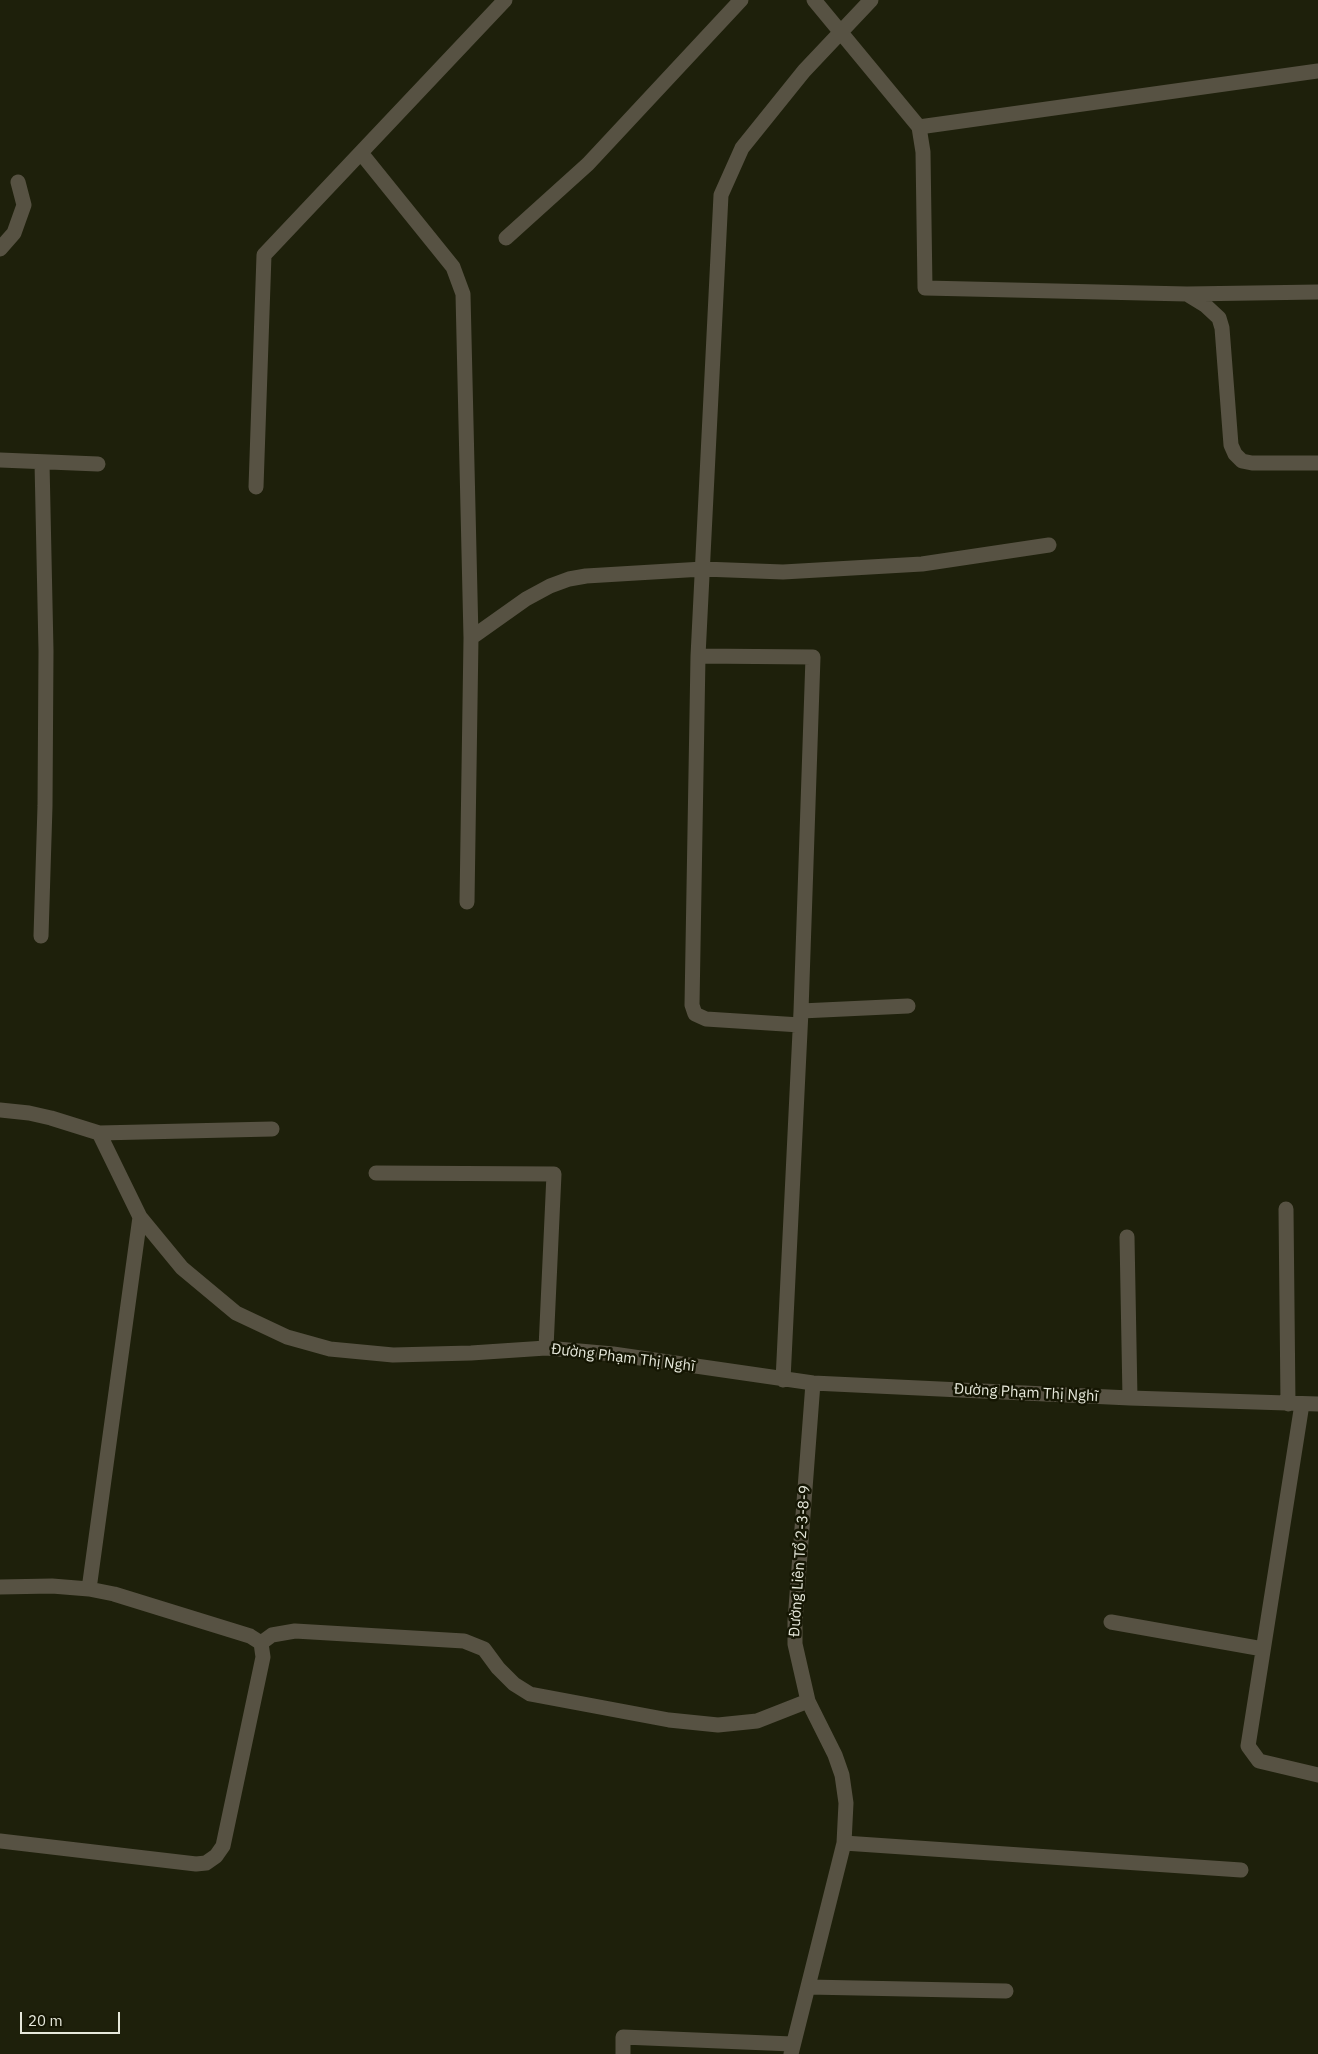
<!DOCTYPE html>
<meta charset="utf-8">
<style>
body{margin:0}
#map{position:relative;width:1318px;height:2054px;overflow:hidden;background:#1e200b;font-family:"IBM Plex Sans",sans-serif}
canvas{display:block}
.scale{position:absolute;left:20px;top:2012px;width:100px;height:22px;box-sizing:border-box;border:2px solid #e6e8db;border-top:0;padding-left:6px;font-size:15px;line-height:18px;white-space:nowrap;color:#e6e8db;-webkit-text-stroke:4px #151603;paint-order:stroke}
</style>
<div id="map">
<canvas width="1318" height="2054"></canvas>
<div class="scale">20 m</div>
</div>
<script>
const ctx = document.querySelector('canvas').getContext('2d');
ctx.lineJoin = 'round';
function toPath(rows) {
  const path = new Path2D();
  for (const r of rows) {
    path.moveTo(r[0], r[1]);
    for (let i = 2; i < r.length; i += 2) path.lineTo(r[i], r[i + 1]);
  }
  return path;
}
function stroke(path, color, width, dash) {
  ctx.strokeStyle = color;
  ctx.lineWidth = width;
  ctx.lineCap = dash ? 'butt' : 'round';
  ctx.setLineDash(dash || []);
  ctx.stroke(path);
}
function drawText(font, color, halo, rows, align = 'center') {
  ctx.font = font + ' "IBM Plex Sans",sans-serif';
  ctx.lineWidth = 5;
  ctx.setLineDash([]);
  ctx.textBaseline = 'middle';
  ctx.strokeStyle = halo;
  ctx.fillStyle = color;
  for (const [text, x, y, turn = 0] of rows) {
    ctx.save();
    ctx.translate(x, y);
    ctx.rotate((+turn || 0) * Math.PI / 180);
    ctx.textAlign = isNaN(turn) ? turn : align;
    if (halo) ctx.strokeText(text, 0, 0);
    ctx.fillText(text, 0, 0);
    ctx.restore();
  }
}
const minor = toPath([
 [814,0,919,127,923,152,925,288,1187,294,1318,292],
 [919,127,1318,71],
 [361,153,453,267,463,294,471,638,467,902],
 [506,238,588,164,741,0],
 [0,249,14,233,24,205,18,182],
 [1187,294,1205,305,1219,318,1222,328,1231,445,1235,454,1242,461,1252,463,1318,463],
 [0,460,98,464],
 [256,487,264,255,505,0],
 [471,638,526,599,550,586,569,579,586,576,703,569,783,572,922,564,1049,545],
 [698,656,813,657,801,1011,783,1380],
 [41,936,45,806,46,651,42,462],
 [801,1011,908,1006],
 [800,1025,706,1019,695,1014,692,1005,698,656,721,195,742,148,804,71,871,0],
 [0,1110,29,1113,51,1118,99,1133,140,1217,182,1268,236,1313,287,1337,330,1349,393,1355,471,1353,546,1348,613,1354,813,1383,1130,1398,1318,1404],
 [99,1133,272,1129],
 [376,1173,554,1174,546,1348],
 [1286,1209,1288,1404],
 [1127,1237,1130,1398],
 [1302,1404,1248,1746,1259,1761,1318,1775],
 [0,1587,52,1586,89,1589],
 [1111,1622,1263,1649],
 [261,1643,272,1635,295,1631,464,1641,484,1649,498,1668,514,1684,530,1694,669,1720,718,1725,757,1721,808,1701],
 [0,1841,196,1864,206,1863,216,1856,223,1846,263,1657,261,1643,250,1636,114,1594,89,1589,140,1217],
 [844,1843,1241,1870],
 [808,1987,1006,1991],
 [623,2054,623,2037,792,2044],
 [791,2054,844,1843,846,1803,842,1775,835,1755,808,1701,795,1644,795,1621,813,1383]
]);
const streetNames = [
 ["Đường Phạm Thị Nghĩ",623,1358,7],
 ["Đường Phạm Thị Nghĩ",1026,1393,3],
 ["Đường Liên Tổ 2-3-8-9",800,1561,-86]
];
stroke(minor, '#575243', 15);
drawText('15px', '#e6e8db', '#151603', streetNames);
</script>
